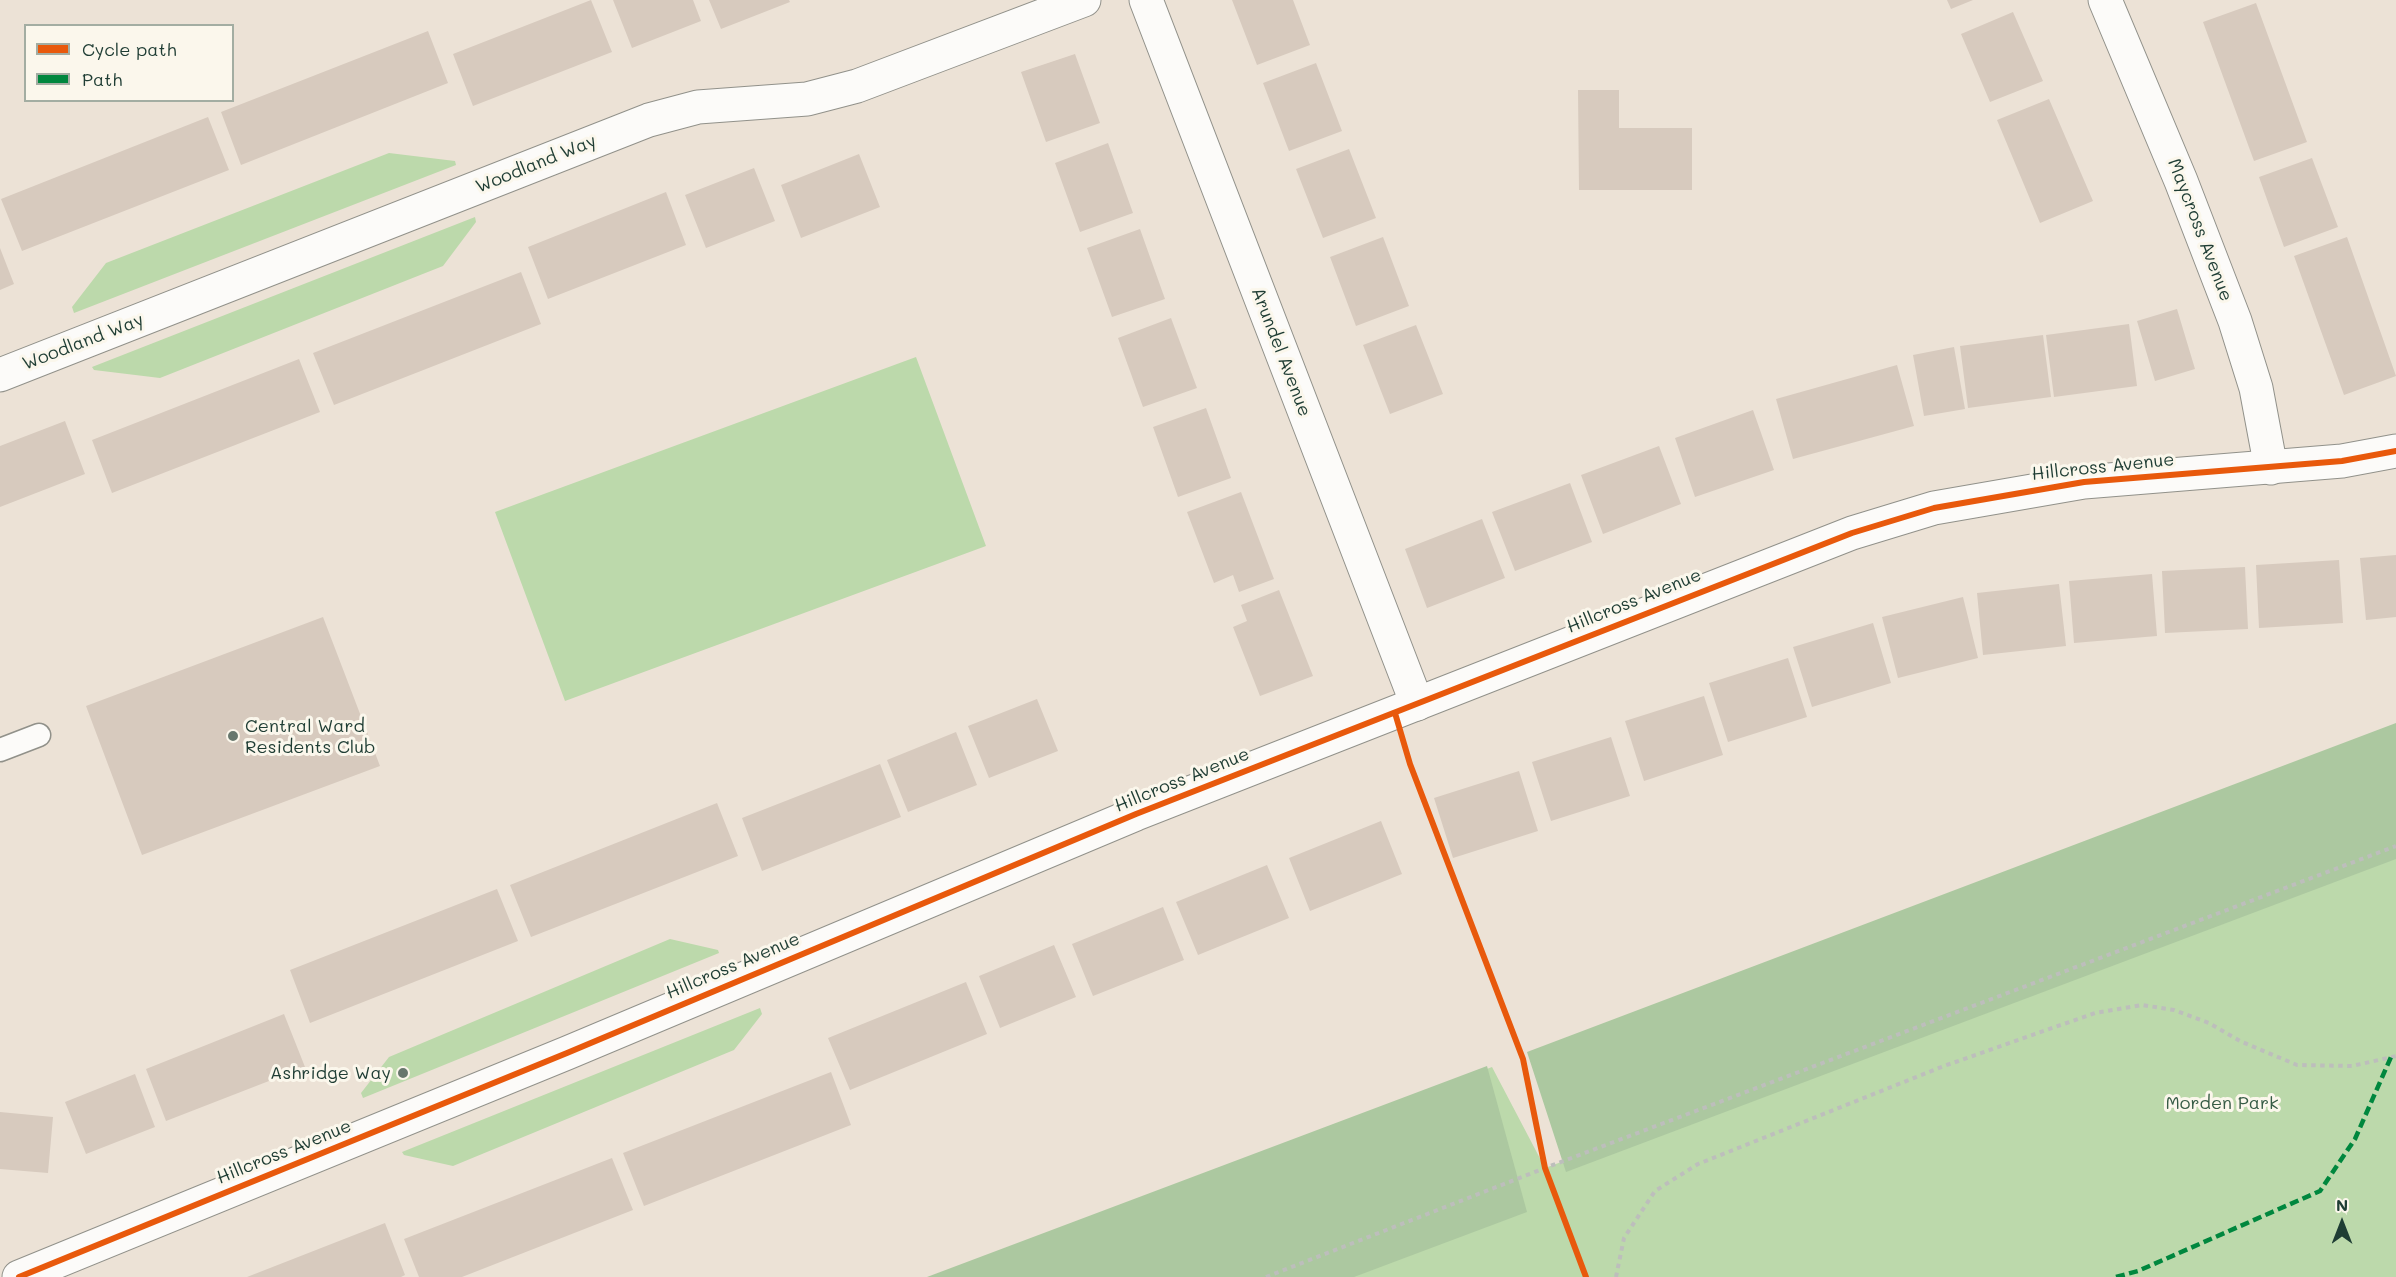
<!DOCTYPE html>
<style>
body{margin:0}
#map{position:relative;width:2396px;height:1277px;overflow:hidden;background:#ece2d6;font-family:Mali,sans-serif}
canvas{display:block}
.legend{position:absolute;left:24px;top:24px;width:210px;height:78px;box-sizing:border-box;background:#fbf7ec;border:2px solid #a3ada2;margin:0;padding:8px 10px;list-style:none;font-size:18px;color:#1f3d34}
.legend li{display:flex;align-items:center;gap:12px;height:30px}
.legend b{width:30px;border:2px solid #a3ada2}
.north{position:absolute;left:2312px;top:1193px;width:60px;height:60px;-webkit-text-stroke:4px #fbf7ec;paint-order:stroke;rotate:0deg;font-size:16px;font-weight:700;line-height:24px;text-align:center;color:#1f3d34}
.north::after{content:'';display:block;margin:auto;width:21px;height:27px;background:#1f3d34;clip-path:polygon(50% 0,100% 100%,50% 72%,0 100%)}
</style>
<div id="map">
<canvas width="2396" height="1277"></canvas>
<ul class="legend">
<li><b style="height:8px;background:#e8590c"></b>Cycle path</li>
<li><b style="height:8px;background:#00873e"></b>Path</li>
</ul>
<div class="north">N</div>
</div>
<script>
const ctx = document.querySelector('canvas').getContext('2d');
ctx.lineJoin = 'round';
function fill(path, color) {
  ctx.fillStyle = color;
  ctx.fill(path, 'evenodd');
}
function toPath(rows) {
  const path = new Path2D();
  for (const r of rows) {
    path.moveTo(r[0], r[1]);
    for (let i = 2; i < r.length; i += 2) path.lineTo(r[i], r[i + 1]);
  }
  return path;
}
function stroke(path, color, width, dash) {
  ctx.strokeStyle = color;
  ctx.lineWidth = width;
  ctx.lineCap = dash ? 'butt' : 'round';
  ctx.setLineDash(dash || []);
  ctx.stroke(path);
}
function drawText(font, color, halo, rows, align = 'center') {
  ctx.font = font + ' Mali,sans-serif';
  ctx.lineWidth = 6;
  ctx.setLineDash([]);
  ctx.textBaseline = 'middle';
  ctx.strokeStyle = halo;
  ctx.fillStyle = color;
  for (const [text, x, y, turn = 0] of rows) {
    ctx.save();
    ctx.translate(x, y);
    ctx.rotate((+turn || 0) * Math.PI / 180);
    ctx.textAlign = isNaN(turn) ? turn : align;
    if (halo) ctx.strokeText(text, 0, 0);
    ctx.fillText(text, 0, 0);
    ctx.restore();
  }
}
const green = toPath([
 [389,153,455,161,456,165,74,313,72,307,106,263],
 [475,217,476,222,443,266,160,378,94,370,92,367],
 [916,357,986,546,565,701,495,512],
 [2396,854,2396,1277,940,1277,1492,1067,1545,1168],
 [670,939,718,950,719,953,363,1098,361,1093,389,1057],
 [760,1008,762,1014,734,1050,453,1166,404,1155,402,1152]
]);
const forest = toPath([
 [2396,723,2396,859,1566,1172,1527,1052],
 [1487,1066,1527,1212,1354,1277,927,1277]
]);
const building = toPath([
 [591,0,612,52,473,106,453,54],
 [613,0,693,0,701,21,632,48],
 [709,0,789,0,790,2,721,29],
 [1232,0,1293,0,1310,45,1257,65],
 [1947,0,1973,0,1951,9],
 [2256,3,2307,142,2254,161,2203,22],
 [2013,12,2043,81,1990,102,1961,34],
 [428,31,448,83,241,165,221,112],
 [1075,54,1100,123,1046,142,1021,72],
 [1316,63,1342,131,1289,151,1263,83],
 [1578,90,1619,90,1619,128,1692,128,1692,190,1579,190],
 [2049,99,2093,201,2040,223,1997,120],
 [208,117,229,170,22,251,1,199],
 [1108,143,1133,213,1080,232,1055,163],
 [1349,149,1376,218,1323,238,1296,169],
 [859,154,880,207,801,238,781,185],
 [2312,158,2338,227,2284,247,2259,177],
 [754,168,775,221,706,248,685,195],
 [666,192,686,245,548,299,528,247],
 [1140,229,1165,299,1112,317,1087,248],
 [1383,237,1409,306,1356,326,1330,257],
 [2347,237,2396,376,2344,395,2294,256],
 [0,248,14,284,0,290],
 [521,272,541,324,334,405,313,353],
 [2177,309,2195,369,2155,381,2137,321],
 [1171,318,1197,388,1143,407,1118,338],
 [2129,324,2137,386,2054,397,2046,335],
 [1416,325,1443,394,1390,414,1363,345],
 [2043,335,2051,397,1968,408,1960,346],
 [1954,347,1965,409,1924,416,1913,355],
 [299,359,320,412,112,493,92,440],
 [1897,365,1914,426,1793,459,1776,399],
 [1206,408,1231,478,1178,497,1153,427],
 [1753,410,1774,470,1695,497,1675,438],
 [65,421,85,474,0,507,0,446],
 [1659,446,1681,504,1603,534,1581,475],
 [1570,483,1592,542,1515,571,1492,512],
 [1241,492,1274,579,1239,592,1233,575,1214,583,1187,512],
 [1482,519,1505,578,1427,608,1405,549],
 [2396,555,2396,617,2366,620,2360,558],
 [2339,560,2343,623,2259,628,2256,565],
 [2245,567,2248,629,2165,633,2162,571],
 [2152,574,2157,636,2074,643,2069,581],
 [2059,584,2066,646,1983,655,1977,593],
 [1279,590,1313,676,1260,696,1233,627,1247,621,1241,605],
 [1963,597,1978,658,1898,678,1882,617],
 [323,617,380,766,142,855,86,706],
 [1873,623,1891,683,1812,707,1793,647],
 [1788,658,1807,717,1728,742,1709,683],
 [1704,696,1723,755,1644,781,1625,721],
 [1037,699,1058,751,989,778,968,726],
 [956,732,977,785,908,812,887,760],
 [1611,737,1630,796,1551,821,1532,762],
 [880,764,901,817,762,871,742,818],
 [1519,771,1538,831,1453,858,1434,798],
 [717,803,738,856,531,937,510,885],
 [1381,821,1402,874,1310,911,1289,858],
 [1267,865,1289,918,1198,955,1176,902],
 [497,889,518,941,310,1023,290,970],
 [1163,907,1184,960,1093,996,1072,944],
 [1054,945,1076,997,1000,1028,979,976],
 [966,982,987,1034,850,1090,828,1038],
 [284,1014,305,1067,166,1121,146,1069],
 [831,1072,851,1125,644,1206,623,1153],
 [135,1074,155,1127,86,1154,65,1102],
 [0,1112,53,1117,48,1173,0,1169],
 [612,1158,633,1210,462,1277,419,1277,404,1239],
 [385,1223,405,1275,401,1277,247,1277]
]);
const path = toPath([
 [1266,1277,1545,1168,2396,846],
 [1616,1277,1624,1238,1655,1191,1698,1164,1944,1066,2095,1013,2142,1005,2174,1010,2209,1023,2240,1041,2297,1065,2352,1066,2396,1056]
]);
const lane = toPath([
 [0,750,39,735]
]);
const street = toPath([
 [1146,0,1417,704],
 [2105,0,2181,181,2235,321,2256,388,2271,468],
 [0,375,649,120,698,107,807,99,857,86,1084,0]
]);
const secondary = toPath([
 [19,1277,567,1053,1136,814,1852,533,1934,508,2084,482,2342,461,2396,451]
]);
const quiet = toPath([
 [2116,1277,2138,1271,2320,1191,2355,1139,2391,1057]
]);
const cycleway = toPath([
 [1395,713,1410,764,1523,1059,1545,1168,1586,1277],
 [19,1277,567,1053,1136,814,1852,533,1934,508,2084,482,2342,461,2396,451]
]);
const markers = [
 [233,736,6,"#67776d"],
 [403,1073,6,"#67776d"]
];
const streetNames = [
 ["Woodland Way",536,164,-22],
 ["Maycross Avenue",2200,230,69],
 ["Woodland Way",83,342,-21],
 ["Arundel Avenue",1281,352,69],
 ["Hillcross Avenue",2103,467,-6],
 ["Hillcross Avenue",1634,601,-22],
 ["Hillcross Avenue",1182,780,-22],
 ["Hillcross Avenue",733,966,-23],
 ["Hillcross Avenue",284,1152,-22]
];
const poiNames = [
 ["Central Ward",245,726],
 ["Residents Club",245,747],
 ["Ashridge Way",391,1073,"right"]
];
const parkNames = [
 ["Morden Park",2222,1103]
];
fill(green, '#bcd9ab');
fill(forest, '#acc8a0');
fill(building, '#d7cabe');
stroke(lane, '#91918a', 25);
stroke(street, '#91918a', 35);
stroke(secondary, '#91918a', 35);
stroke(path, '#bdbebc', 4, [4.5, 4.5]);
stroke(lane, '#fcfbf9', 22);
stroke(street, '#fcfbf9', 33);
stroke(secondary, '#fcfbf9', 33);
stroke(quiet, '#00873e', 4.5, [9, 4.5]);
stroke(cycleway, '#e8590c', 6);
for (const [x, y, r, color] of markers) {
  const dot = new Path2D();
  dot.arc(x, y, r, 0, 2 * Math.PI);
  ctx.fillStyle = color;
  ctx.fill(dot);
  stroke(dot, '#fbf7ec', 2);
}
drawText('18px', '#1f3d34', '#fbf7ec', streetNames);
drawText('18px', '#1f3d34', '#fbf7ec', poiNames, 'left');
drawText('18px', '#365b45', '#fbf7ec', parkNames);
</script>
